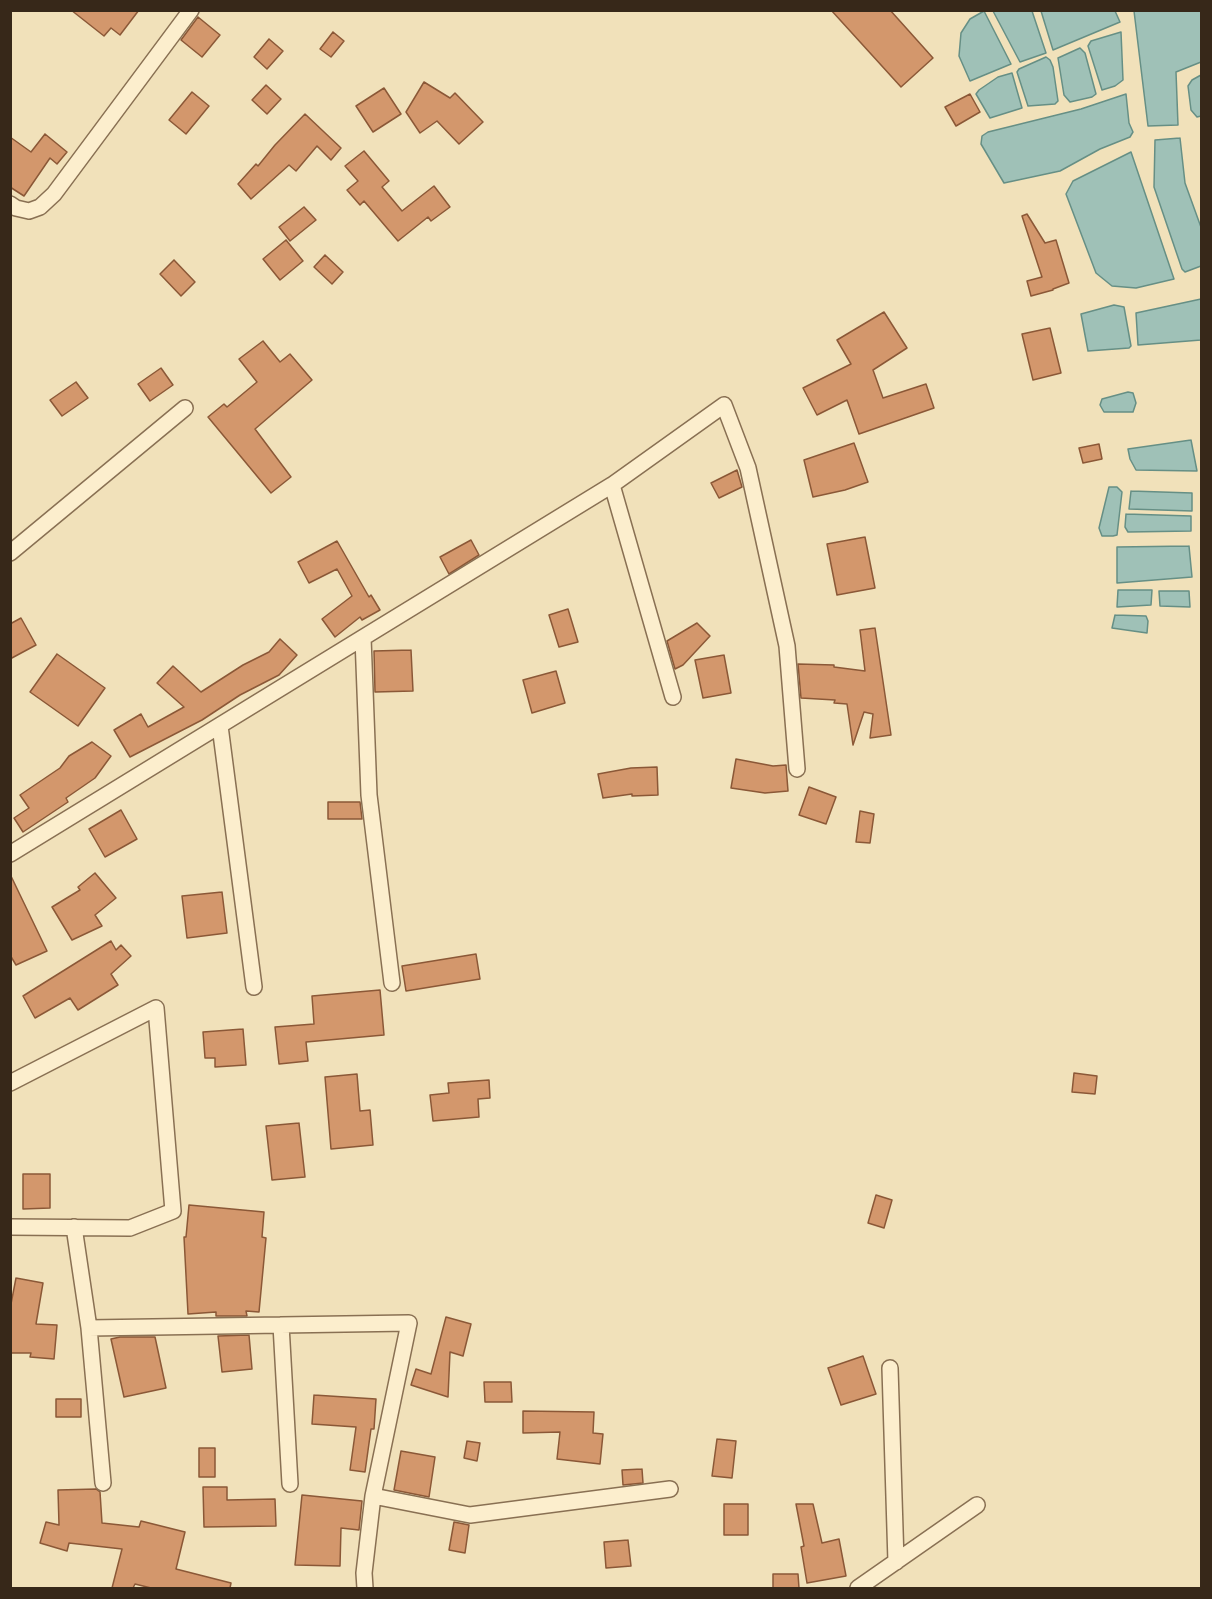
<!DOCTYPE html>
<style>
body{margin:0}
#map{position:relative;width:1212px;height:1599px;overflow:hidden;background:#f1e1ba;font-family:"Source Serif 4",serif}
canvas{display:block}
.frame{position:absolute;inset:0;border:12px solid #372819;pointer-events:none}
</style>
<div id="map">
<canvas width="1212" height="1599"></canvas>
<div class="frame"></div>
</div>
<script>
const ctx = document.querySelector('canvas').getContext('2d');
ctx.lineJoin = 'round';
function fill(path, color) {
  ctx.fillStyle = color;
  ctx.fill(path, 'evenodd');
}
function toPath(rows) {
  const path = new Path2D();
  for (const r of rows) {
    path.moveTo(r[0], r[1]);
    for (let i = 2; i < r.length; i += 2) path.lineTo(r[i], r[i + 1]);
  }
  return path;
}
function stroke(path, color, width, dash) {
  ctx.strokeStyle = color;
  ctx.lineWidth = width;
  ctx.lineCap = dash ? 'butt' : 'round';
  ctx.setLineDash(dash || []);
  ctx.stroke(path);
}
const water = toPath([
 [984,11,1011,64,970,81,959,56,961,33,970,19,984,11],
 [993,11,1032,11,1046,53,1020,62,993,11],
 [1041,11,1115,11,1120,22,1053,50,1041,11],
 [1134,11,1201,11,1201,62,1176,72,1178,125,1148,126,1134,11],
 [1121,32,1123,80,1115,86,1102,90,1088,46,1091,41,1121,32],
 [1080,48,1085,53,1096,94,1092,97,1070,102,1064,95,1058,58,1080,48],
 [1046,57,1050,60,1053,67,1058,101,1055,104,1028,106,1017,72,1019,69,1046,57],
 [1012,73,1022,108,990,118,976,94,979,90,998,77,1012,73],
 [1201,75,1201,116,1197,117,1191,110,1188,86,1192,80,1201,75],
 [1126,94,1129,123,1133,132,1130,137,1100,149,1060,171,1004,183,981,144,982,136,988,132,1081,109,1126,94],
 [1180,138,1185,183,1202,230,1201,266,1185,272,1182,269,1154,187,1155,140,1180,138],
 [1131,152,1174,279,1136,288,1112,286,1096,273,1066,194,1073,181,1131,152],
 [1201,299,1201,340,1138,345,1136,313,1201,299],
 [1114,305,1124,307,1131,346,1129,348,1088,351,1081,314,1114,305],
 [1128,392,1133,393,1136,403,1133,412,1104,412,1100,405,1102,399,1128,392],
 [1191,440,1197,471,1136,470,1130,459,1128,449,1191,440],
 [1109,487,1117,487,1122,492,1117,535,1113,536,1102,536,1099,528,1109,487],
 [1131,491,1192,493,1192,511,1129,509,1131,491],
 [1126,514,1191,516,1191,531,1128,532,1125,527,1126,514],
 [1189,546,1192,577,1117,583,1117,547,1189,546],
 [1118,590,1152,590,1151,605,1117,607,1118,590],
 [1159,591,1189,591,1190,607,1160,606,1159,591],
 [1115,615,1146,616,1148,621,1147,633,1112,628,1115,615]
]);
const building = toPath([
 [71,10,139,10,120,35,111,28,104,36,71,10],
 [831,10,890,10,933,58,901,87,831,10],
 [198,17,220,35,202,57,181,40,198,17],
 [333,32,344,41,331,57,320,49,333,32],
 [269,39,283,51,267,69,254,57,269,39],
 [424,82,450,98,455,93,483,122,459,144,437,121,420,133,406,112,424,82],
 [266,85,281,99,267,114,252,100,266,85],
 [384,88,401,114,373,132,356,106,384,88],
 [192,92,209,106,186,134,169,120,192,92],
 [970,94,980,112,956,126,945,107,970,94],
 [305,114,341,148,331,160,317,146,296,171,289,165,251,199,238,184,256,164,258,166,275,145,305,114],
 [45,134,67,152,57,164,50,158,24,196,10,187,10,137,31,152,45,134],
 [364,151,389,181,382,187,402,211,434,186,450,207,431,221,428,217,398,241,364,201,360,205,347,190,358,181,345,166,364,151],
 [304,207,316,220,290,241,279,227,304,207],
 [1027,214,1045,243,1056,240,1069,283,1053,289,1053,290,1031,296,1027,281,1042,277,1022,216,1027,214],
 [286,240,303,261,280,280,263,259,286,240],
 [325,255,343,272,332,284,314,267,325,255],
 [174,260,195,282,181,296,160,274,174,260],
 [884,312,907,348,873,370,883,398,926,384,934,408,859,434,847,400,817,415,803,388,851,364,837,340,884,312],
 [1050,328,1061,373,1033,380,1022,334,1050,328],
 [263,341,280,362,290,354,312,380,255,429,291,477,271,493,208,417,224,404,227,407,257,382,239,359,263,341],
 [161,368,173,385,150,401,138,384,161,368],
 [76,382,88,398,62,416,50,400,76,382],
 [854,443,868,482,845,490,813,497,804,460,854,443],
 [1099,444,1102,459,1083,463,1079,448,1099,444],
 [737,470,742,487,719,498,711,483,737,470],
 [865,537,875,588,837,595,827,544,865,537],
 [471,540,479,555,449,574,440,557,471,540],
 [337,541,369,597,371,595,380,610,362,620,360,617,335,637,322,619,352,596,337,569,309,583,298,562,337,541],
 [568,609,578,642,559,647,549,615,568,609],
 [21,618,36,645,10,659,10,624,21,618],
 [697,623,710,636,683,665,675,669,667,641,697,623],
 [875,628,891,735,870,738,873,714,864,712,853,745,847,704,834,703,835,700,801,698,798,664,834,665,834,667,865,671,860,630,875,628],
 [280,639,297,655,279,675,240,695,202,720,130,757,114,730,141,714,148,727,184,707,157,683,173,666,201,692,243,665,269,652,280,639],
 [411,650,413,691,375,692,374,651,411,650],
 [57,654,105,688,78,726,30,692,57,654],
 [724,655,731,693,703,698,695,660,724,655],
 [556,671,565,703,532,713,523,680,556,671],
 [92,742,111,756,95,778,66,798,68,802,23,832,14,818,29,808,20,795,60,768,69,756,92,742],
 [736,759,773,766,786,765,788,791,765,793,731,788,736,759],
 [657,767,658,795,632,796,632,794,603,798,598,774,631,768,657,767],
 [809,787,836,797,826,824,799,815,809,787],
 [328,802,360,802,362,819,328,819,328,802],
 [121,810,137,839,105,857,89,829,121,810],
 [860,811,874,814,870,843,856,842,860,811],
 [95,873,116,898,95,915,102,926,72,940,52,907,80,890,78,887,95,873],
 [10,874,47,951,16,965,10,955,10,874],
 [222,892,227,933,187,938,182,896,222,892],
 [111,941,116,950,121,945,131,956,111,974,118,985,78,1010,70,998,35,1018,23,996,111,941],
 [476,954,480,979,406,991,402,966,476,954],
 [380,990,384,1035,306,1042,308,1061,279,1064,275,1027,314,1024,312,996,380,990],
 [243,1029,246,1065,215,1067,215,1058,205,1058,203,1032,243,1029],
 [1074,1073,1097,1076,1095,1094,1072,1092,1074,1073],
 [357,1074,360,1111,370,1110,373,1145,331,1149,325,1077,357,1074],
 [489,1080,490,1098,478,1099,479,1117,433,1121,430,1095,449,1093,448,1083,489,1080],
 [299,1123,305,1177,272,1180,266,1126,299,1123],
 [23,1174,50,1174,50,1208,23,1209,23,1174],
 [876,1195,892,1200,884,1228,868,1223,876,1195],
 [189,1205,264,1212,262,1237,266,1238,259,1312,246,1311,247,1316,216,1316,216,1312,188,1314,184,1237,186,1237,189,1205],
 [16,1278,43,1283,36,1324,57,1325,54,1359,30,1357,31,1353,10,1353,10,1309,16,1278],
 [446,1317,471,1324,463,1356,450,1352,448,1397,411,1385,416,1369,431,1374,446,1317],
 [249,1335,252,1369,222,1372,218,1336,249,1335],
 [120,1337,155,1337,166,1388,124,1397,111,1339,120,1337],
 [863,1356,876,1394,841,1405,828,1368,863,1356],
 [484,1382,511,1382,512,1402,485,1402,484,1382],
 [314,1395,376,1399,374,1429,371,1429,365,1472,350,1470,356,1427,312,1424,314,1395],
 [56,1399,81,1399,81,1417,56,1417,56,1399],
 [523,1411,594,1412,593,1433,603,1434,600,1464,557,1459,560,1432,523,1433,523,1411],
 [717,1439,736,1441,732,1478,712,1476,717,1439],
 [467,1441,480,1443,477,1461,464,1458,467,1441],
 [199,1448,215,1448,215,1477,199,1477,199,1448],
 [401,1451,435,1457,429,1497,394,1490,401,1451],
 [642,1469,643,1483,623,1485,622,1470,642,1469],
 [203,1487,227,1487,227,1500,275,1499,276,1526,204,1527,203,1487],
 [96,1489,100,1492,102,1523,139,1527,141,1521,185,1532,176,1569,231,1583,230,1588,151,1588,135,1584,133,1588,112,1588,122,1549,69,1543,67,1551,40,1543,46,1522,59,1525,58,1490,96,1489],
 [302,1495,362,1501,359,1530,341,1528,340,1566,295,1565,302,1495],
 [724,1504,748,1504,748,1535,724,1535,724,1504],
 [796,1504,813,1504,822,1543,839,1539,846,1576,807,1583,801,1547,804,1546,796,1504],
 [454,1522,469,1525,465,1553,449,1550,454,1522],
 [628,1540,631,1566,606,1568,604,1542,628,1540],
 [773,1574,798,1574,799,1588,773,1588,773,1574]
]);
const street = toPath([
 [10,204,16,208,29,211,40,207,54,194,191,10],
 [612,485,673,697],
 [10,553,185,408],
 [363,638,369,795,392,983],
 [220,726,254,987],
 [10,854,612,485,724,405,748,468,787,646,797,769],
 [10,1083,156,1008,173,1211,130,1228,10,1227],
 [74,1227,89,1328,103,1483],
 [281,1325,290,1484],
 [89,1328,409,1323,373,1496,364,1573,365,1588],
 [890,1368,896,1562],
 [373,1496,470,1515,670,1489],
 [858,1588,977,1505]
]);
fill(water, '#9fc1b7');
stroke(water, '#668f85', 1.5);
fill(building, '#d3976c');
stroke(building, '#8b5837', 1.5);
stroke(street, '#897053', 18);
stroke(street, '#fceecd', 15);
</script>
